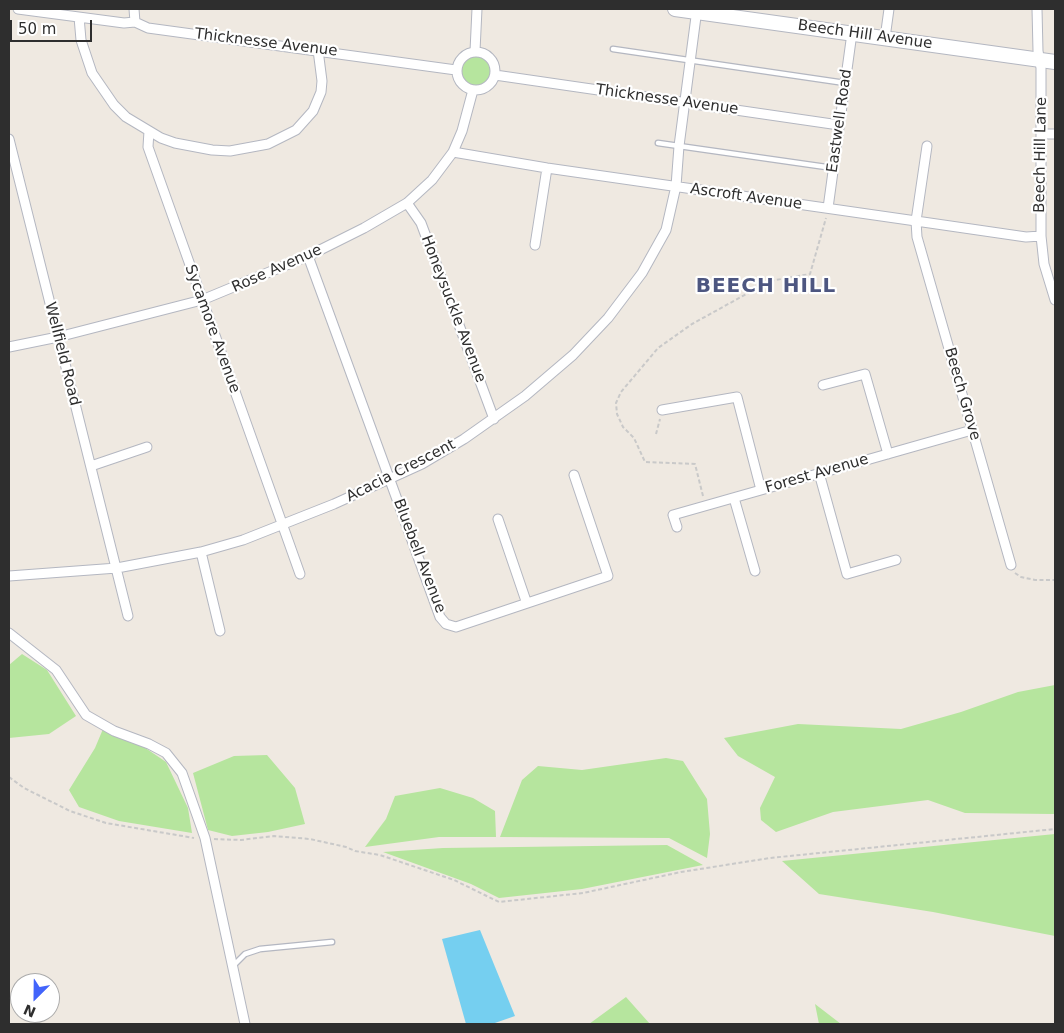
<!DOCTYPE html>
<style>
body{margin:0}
#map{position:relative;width:1064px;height:1033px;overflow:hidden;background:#efe9e1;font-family:"DejaVu Sans",sans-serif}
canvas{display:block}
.frame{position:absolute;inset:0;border:10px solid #2e2e2e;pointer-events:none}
.north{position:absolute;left:10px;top:973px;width:50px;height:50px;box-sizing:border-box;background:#fff;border:1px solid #ababab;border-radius:50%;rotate:203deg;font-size:14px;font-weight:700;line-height:20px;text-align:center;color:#2e2e2e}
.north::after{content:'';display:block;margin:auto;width:18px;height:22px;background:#4264fb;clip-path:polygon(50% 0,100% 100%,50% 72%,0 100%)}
.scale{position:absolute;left:10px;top:20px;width:82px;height:22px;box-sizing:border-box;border:2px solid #2e2e2e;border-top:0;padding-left:6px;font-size:15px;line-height:18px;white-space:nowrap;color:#2e2e2e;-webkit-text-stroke:4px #fff;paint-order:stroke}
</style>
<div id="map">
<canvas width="1064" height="1033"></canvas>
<div class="frame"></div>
<div class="north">N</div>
<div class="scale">50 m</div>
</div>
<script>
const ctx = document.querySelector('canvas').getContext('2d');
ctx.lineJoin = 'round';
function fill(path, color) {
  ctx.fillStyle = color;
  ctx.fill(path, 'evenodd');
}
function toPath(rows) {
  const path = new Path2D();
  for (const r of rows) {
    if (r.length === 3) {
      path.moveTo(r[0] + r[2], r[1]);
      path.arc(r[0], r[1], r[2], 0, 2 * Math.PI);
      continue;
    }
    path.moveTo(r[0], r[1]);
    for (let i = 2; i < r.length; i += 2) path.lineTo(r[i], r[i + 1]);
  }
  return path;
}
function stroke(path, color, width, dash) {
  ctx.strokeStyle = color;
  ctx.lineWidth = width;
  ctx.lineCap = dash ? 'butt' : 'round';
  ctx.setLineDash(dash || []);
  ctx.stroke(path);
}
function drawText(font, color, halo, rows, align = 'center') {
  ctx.font = font + ' "DejaVu Sans",sans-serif';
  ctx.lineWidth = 4.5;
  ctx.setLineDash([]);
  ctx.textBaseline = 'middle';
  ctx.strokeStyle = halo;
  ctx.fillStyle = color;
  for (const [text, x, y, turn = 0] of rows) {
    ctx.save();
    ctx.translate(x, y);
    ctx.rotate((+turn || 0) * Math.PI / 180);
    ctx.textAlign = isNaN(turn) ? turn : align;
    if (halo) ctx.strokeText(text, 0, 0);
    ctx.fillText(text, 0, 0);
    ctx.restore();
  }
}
const green = toPath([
 [476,71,15],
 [22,654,47,670,76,716,49,734,9,738,9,665],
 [1055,685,1055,814,1052,814,965,813,928,800,833,812,776,832,761,820,760,808,775,777,738,756,724,738,798,724,901,729,961,712,1018,692],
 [103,729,141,745,166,762,188,808,192,833,119,821,79,807,69,790,95,748],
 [267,755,295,788,305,824,268,832,232,836,208,830,193,773,234,756],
 [666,758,683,761,707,799,710,834,707,858,669,838,500,837,522,780,538,766,582,770],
 [440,788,473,798,495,811,496,837,439,837,365,847,386,819,395,796],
 [1055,834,1055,936,933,912,819,894,782,861],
 [667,845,703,865,582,889,499,898,471,884,383,852,443,848],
 [626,997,650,1024,589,1024],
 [815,1004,841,1024,819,1024]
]);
const water = toPath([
 [480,930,515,1016,492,1024,466,1024,442,939]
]);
const path = toPath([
 [656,434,660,419],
 [703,496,695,464,645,462,634,438,623,427,617,414,616,403,621,392,658,348,692,324,770,281,810,274,826,218],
 [1015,573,1021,577,1035,580,1055,580],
 [9,777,24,788,70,811,106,823,194,838],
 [214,839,241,840,274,836,310,839,346,847,355,851,380,855,454,880,499,902,583,893,681,872,770,858,1055,829]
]);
const lane = toPath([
 [613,49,845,83],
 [658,143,833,168],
 [234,965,245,954,260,949,332,942]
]);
const street = toPath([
 [18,9,124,23,135,22,148,28,456,70],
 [134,9,135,22],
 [1037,9,1038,51,1041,68,1041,236,1044,264,1055,300],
 [79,17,81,40,92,73,114,105,126,117,161,138,175,143,212,150,230,151,268,144,296,130,313,111,321,92,322,81,318,50],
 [885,38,889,9],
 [475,51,477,9],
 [476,71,19],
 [495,75,839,125],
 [149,131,148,147,300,574],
 [1042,134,1055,134],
 [9,139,128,616],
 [927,146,916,221,917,237,1011,565],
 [453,152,547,168,916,221,1026,237,1041,236],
 [407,203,421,223,494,419],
 [828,208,852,33],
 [535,245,547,168],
 [308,256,440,617,446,624,456,627,608,576,574,475],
 [9,347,58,337,202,300,308,256,364,228,407,203,432,180,453,152,462,131,473,90],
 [823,385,865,374,888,454],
 [662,410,737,397,761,490],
 [91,466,147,447],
 [819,473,847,574,896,560],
 [734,498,755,571],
 [498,519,526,601],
 [677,527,673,515,972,430],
 [201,552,220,631],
 [9,576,117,568,201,552,243,540,334,504,422,464,464,439,525,396,573,355,608,318,642,273,666,230,676,186,679,146,697,9],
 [9,633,56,670,86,715,114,731,149,744,166,753,182,773,205,838,245,1024]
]);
const secondary = toPath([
 [675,9,1055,62]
]);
const streetNames = [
 ["Beech Hill Avenue",865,35,8],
 ["Thicknesse Avenue",266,43,7],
 ["Thicknesse Avenue",667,100,8],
 ["Eastwell Road",840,121,-82],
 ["Beech Hill Lane",1041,155,-89],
 ["Ascroft Avenue",746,197,8],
 ["Rose Avenue",277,269,-24],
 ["Honeysuckle Avenue",453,309,69],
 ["Sycamore Avenue",212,329,70],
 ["Wellfield Road",62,354,76],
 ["Beech Grove",962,394,74],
 ["Acacia Crescent",401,471,-27],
 ["Forest Avenue",817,474,-16],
 ["Bluebell Avenue",419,556,69]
];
const districtNames = [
 ["BEECH HILL",766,287]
];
fill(green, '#b6e59e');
fill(water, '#75cff0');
stroke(lane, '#b4b7c1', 7);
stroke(street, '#b4b7c1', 11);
stroke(secondary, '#b4b7c1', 16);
stroke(path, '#c9c9c9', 2, [4, 2.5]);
stroke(lane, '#fff', 4.5);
stroke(street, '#fff', 9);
stroke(secondary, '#fff', 14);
drawText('15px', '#2e2e2e', '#fff', streetNames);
ctx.letterSpacing = '1px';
drawText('bold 20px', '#4d5680', '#fff', districtNames);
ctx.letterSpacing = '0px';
</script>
